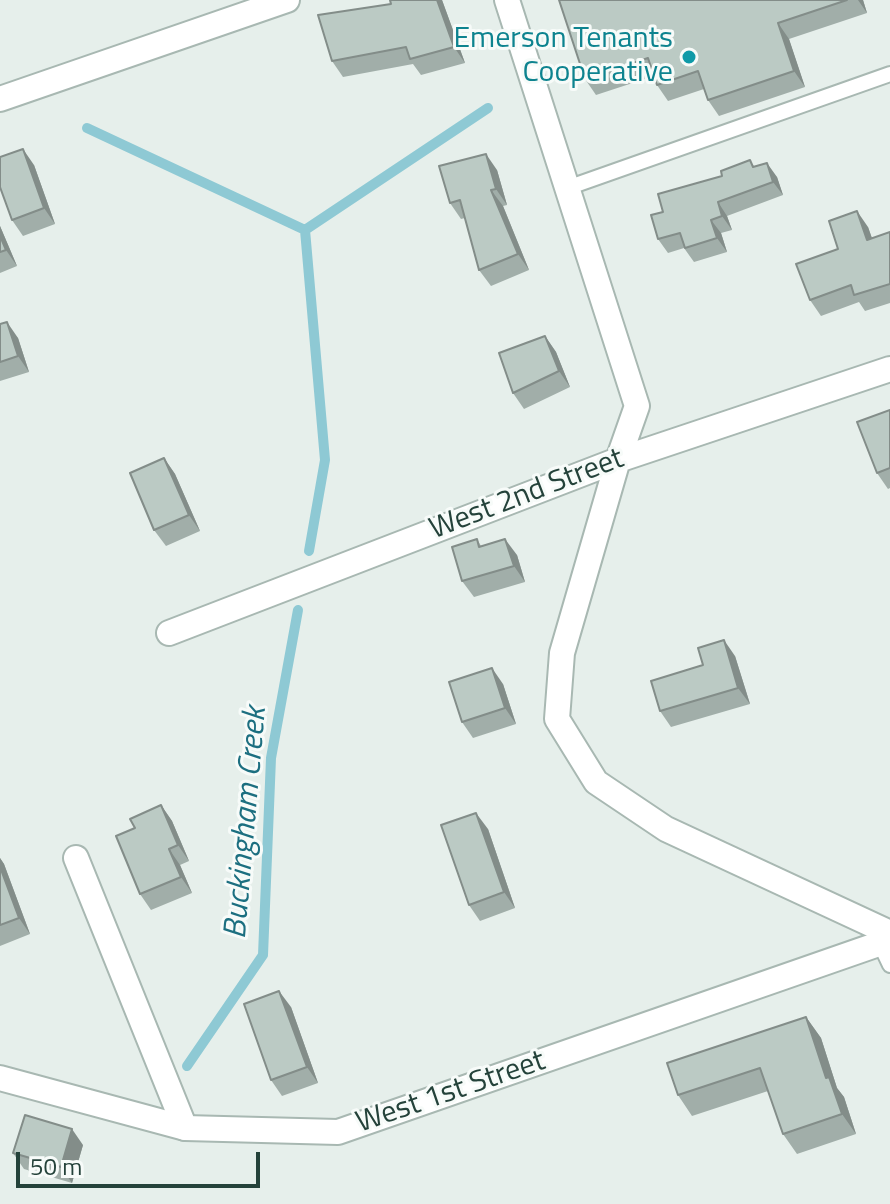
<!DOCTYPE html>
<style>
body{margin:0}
#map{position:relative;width:890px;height:1204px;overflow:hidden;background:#e6efeb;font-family:"Titillium Web",sans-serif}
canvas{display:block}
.scale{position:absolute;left:16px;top:1152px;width:244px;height:36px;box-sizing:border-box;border:4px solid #24423a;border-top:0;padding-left:10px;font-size:24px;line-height:28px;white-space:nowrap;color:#24423a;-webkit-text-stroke:6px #f7fbf9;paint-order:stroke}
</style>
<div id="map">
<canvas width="890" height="1204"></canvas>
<div class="scale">50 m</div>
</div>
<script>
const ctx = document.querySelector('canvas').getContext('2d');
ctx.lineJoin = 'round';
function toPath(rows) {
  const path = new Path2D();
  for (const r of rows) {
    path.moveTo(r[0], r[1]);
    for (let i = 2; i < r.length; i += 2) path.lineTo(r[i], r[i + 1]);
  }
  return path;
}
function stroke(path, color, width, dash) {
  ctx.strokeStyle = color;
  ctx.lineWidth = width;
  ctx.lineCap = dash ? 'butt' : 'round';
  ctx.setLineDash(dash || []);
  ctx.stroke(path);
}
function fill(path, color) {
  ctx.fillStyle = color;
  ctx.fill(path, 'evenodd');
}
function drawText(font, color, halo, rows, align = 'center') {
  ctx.font = font + ' "Titillium Web",sans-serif';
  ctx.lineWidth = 6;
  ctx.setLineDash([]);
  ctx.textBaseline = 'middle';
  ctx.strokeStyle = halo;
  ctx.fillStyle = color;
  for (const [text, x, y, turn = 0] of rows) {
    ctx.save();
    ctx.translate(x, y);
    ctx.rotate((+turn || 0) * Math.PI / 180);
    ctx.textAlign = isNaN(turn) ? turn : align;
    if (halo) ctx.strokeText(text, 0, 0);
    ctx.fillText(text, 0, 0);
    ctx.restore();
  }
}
const stream = toPath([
 [87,128,305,230,325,460,309,551],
 [305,230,488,108],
 [187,1066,263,955,271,758,298,610]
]);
const service = toPath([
 [567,188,890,74],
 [880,944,890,965]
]);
const minor = toPath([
 [507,0,637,406,618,460,562,653,557,719,596,782,666,829,890,933],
 [169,633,618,460,890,369],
 [76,858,185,1128]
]);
const tertiary = toPath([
 [0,99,287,0],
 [0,1078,185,1128,338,1132,890,940]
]);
const wall = toPath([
 [390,0,442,0,465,63,421,75,413,64,343,77,332,61,391,4],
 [559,0,863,0,867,13,789,39,805,87,719,116,708,100,704,89,668,101,657,85,654,76,596,95,585,79],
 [34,165,55,224,23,236,12,220],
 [755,166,777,177,783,195,727,216,732,230,721,233,727,252,694,262,684,248,668,253,658,239],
 [497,170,507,205,503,206,529,270,491,286,479,270,465,218,461,219,450,203],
 [0,226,17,266,0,273],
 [868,227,872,238,890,232,890,303,865,311,859,302,821,316,810,300,838,249],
 [0,324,18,338,29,372,0,381],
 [545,336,556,352,570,387,524,409,513,393],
 [890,410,890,488,888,489,877,473],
 [164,458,175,474,200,531,166,546,154,530],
 [477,539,481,546,517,555,525,582,474,597,462,581],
 [735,656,750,704,671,727,660,711],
 [503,684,516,724,473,738,462,722],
 [161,805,172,821,189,861,180,865,192,893,151,910,140,894,135,828],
 [488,829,515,908,480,921,469,905],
 [0,858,4,864,30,934,0,946],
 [291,1007,318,1083,282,1096,271,1080],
 [806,1017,821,1038,837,1088,844,1097,856,1134,797,1154,783,1134,768,1091,692,1116,678,1095],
 [83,1145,72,1183,24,1169,13,1153]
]);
const shadedWall = toPath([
 [437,0,442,0,465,63,454,47],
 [858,0,863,0,867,13],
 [778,23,789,39,805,87,794,71],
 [23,149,34,165,55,224,44,208],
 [486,154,497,170,507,205,496,189],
 [767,163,777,177,783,195,773,182],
 [491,190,503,206,529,270,518,254],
 [718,202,727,216,732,230,722,216],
 [857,211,868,227,878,256,867,240],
 [711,220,721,233,727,252,717,238],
 [0,226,17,266,6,250,0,236],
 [7,322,18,338,29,372,18,356],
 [545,336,556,352,570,387,559,371],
 [164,458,175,474,200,531,189,515],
 [505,539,517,555,525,582,514,566],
 [724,640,735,656,750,704,738,688],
 [492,668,503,684,516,724,505,708],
 [161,805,172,821,189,861,178,845],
 [476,813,488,829,515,908,504,892],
 [169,849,180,865,192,893,181,877],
 [0,858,4,864,30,934,19,918,0,867],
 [279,991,291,1007,318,1083,307,1067],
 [806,1017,821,1038,837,1088,844,1097,856,1134,842,1114,826,1078],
 [72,1129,83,1145,72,1183,61,1167]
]);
const building = toPath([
 [390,0,437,0,454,47,410,59,406,47,332,61,318,15,391,4,390,0],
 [559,0,847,0,778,23,794,71,708,100,698,71,657,85,648,58,585,79,559,0],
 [23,149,44,208,12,220,0,187,0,157,23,149],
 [486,154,496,189,491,190,518,254,479,270,460,200,450,203,439,166,486,154],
 [750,160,753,167,767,163,773,182,718,202,722,216,711,220,717,238,685,248,680,233,658,239,651,215,663,212,658,194,722,176,721,171,750,160],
 [857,211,867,240,890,232,890,284,854,295,851,285,810,300,796,264,838,249,829,221,857,211],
 [0,236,6,250,0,252,0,236],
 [7,322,18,356,0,362,0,324,7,322],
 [545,336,559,371,513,393,499,353,545,336],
 [890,410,890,468,877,473,857,422,890,410],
 [164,458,189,515,154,530,130,473,164,458],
 [477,539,479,547,505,539,514,566,462,581,452,547,477,539],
 [724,640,738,688,660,711,651,681,703,665,698,648,724,640],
 [492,668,505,708,462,722,449,682,492,668],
 [161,805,178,845,169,849,181,877,140,894,116,836,135,828,130,819,161,805],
 [476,813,504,892,469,905,441,825,476,813],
 [0,867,19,918,0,925,0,867],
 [279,991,307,1067,271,1080,244,1004,279,991],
 [806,1017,826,1078,829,1077,842,1114,783,1134,760,1068,678,1095,667,1063,806,1017],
 [25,1115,72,1129,61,1167,13,1153,25,1115]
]);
const markers = [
 [689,57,8,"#0f9aa8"]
];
const cultureNames = [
 ["Emerson Tenants",673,40],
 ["Cooperative",673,74]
];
const streetNames = [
 ["West 2nd Street",527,495,-21],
 ["West 1st Street",451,1093,-19]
];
const waterNames = [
 ["Buckingham Creek",247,823,-85]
];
stroke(stream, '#8ec9d4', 10);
stroke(service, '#a8b8b2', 18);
stroke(minor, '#a8b8b2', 28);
stroke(tertiary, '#a8b8b2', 28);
stroke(service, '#fff', 14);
stroke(minor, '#fff', 24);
stroke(tertiary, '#fff', 24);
fill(wall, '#a1aea9');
fill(shadedWall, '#838d89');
fill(building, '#bbcac4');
stroke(building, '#838d89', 2);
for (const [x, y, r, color] of markers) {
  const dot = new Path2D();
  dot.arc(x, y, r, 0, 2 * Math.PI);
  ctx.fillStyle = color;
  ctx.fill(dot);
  stroke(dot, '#f7fbf9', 3);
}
drawText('30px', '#0d838f', '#f7fbf9', cultureNames, 'right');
drawText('30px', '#24423a', '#f7fbf9', streetNames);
drawText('italic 32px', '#1c6f80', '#f7fbf9', waterNames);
</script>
